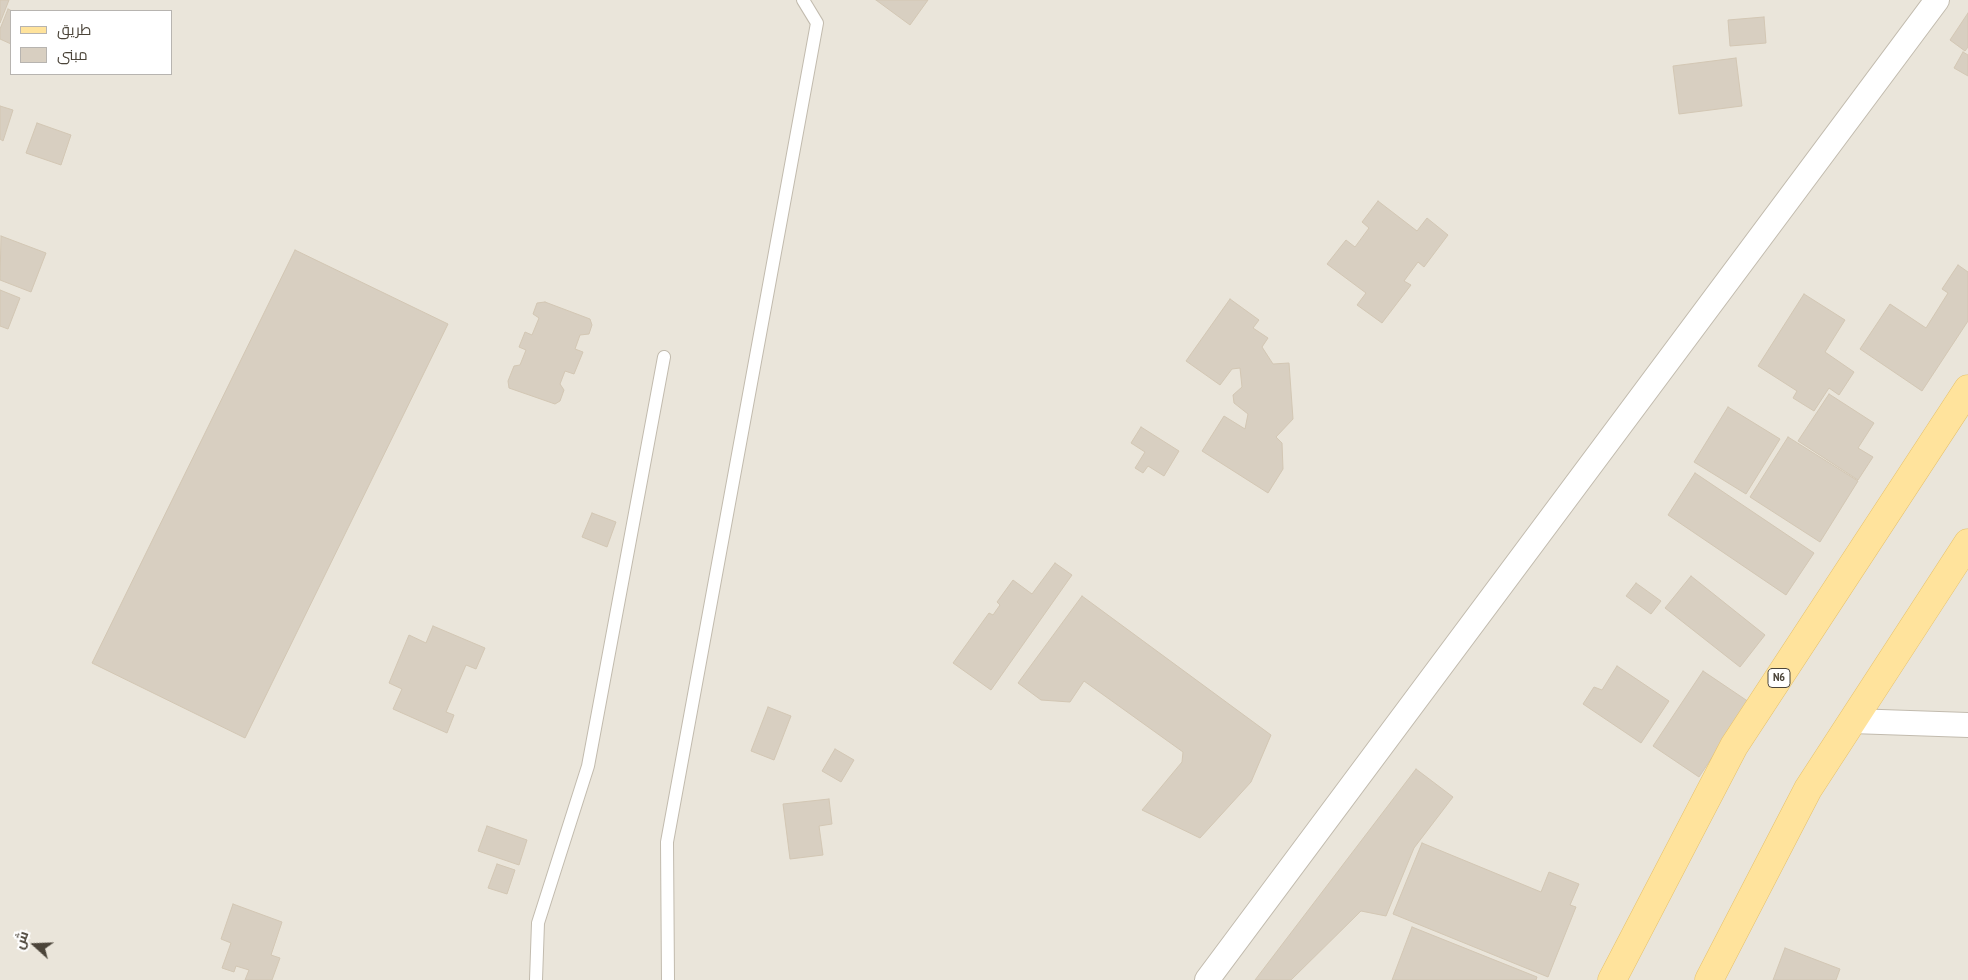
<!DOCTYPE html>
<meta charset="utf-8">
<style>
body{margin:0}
#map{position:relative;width:1968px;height:980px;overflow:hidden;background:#f6f3ec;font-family:"PT Sans Narrow",Cairo,sans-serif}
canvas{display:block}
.legend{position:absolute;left:10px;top:10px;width:162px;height:65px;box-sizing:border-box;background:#fff;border:1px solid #b7b4b0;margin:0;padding:6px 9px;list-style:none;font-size:15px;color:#4b4439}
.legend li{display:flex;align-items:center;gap:10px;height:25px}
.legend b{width:25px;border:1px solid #b7b4b0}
.north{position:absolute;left:10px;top:920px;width:50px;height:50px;-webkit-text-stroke:4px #fff;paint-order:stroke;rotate:290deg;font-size:14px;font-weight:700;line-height:20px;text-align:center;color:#4b4439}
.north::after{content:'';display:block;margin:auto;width:18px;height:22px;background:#4b4439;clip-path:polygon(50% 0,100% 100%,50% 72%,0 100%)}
</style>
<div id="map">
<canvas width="1968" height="980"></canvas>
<ul class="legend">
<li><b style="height:6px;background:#ffe39c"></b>طريق</li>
<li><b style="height:14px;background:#d8cfc1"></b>مبنى</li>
</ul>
<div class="north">ش</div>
</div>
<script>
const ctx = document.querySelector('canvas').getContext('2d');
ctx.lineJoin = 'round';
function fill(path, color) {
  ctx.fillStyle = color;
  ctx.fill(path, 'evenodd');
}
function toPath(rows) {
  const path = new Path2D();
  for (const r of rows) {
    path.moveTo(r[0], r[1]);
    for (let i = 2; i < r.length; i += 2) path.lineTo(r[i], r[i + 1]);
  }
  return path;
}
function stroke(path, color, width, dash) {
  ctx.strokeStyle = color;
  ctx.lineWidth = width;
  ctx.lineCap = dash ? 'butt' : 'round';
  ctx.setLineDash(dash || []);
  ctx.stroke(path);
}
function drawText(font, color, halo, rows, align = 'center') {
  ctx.font = font + ' "PT Sans Narrow",sans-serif';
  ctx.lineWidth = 5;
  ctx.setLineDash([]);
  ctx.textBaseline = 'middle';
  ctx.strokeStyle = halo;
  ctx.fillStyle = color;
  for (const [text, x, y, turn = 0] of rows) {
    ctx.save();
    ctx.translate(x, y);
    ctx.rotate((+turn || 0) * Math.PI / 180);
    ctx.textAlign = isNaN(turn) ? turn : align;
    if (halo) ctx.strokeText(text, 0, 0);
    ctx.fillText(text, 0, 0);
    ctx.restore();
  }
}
const residential = toPath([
 [0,0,1968,0,1968,980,0,980],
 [11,11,171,11,171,74,11,74]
]);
const building = toPath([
 [0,0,9,0,0,23,0,0],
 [876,0,928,0,910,25,876,0],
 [8,9,12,11,11,44,0,39,0,29,8,9],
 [1968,13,1968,47,1965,51,1950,40,1968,13],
 [1764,17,1766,43,1730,46,1728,20,1764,17],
 [1963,52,1968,55,1968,76,1954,68,1963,52],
 [1736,58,1742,106,1679,114,1673,66,1736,58],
 [0,106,13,110,3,141,0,139,0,106],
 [37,123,71,135,61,165,26,153,37,123],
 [1378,201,1417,231,1427,218,1448,235,1424,267,1418,262,1404,281,1411,285,1382,323,1357,305,1366,293,1327,264,1346,240,1355,247,1369,228,1362,222,1378,201],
 [1,236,46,253,31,292,0,280,1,236],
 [295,250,448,324,245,738,92,663,295,250],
 [1958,265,1968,272,1968,321,1922,391,1860,349,1890,304,1926,328,1948,293,1942,289,1958,265],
 [0,290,20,298,8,329,0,326,0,290],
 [1804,294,1845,320,1825,352,1854,372,1839,395,1829,388,1814,411,1793,398,1797,391,1758,366,1804,294],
 [1230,299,1259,320,1253,328,1268,338,1262,347,1273,364,1289,363,1293,419,1276,437,1282,443,1283,469,1268,493,1202,451,1224,416,1245,429,1248,414,1234,403,1233,395,1242,387,1240,368,1232,369,1220,385,1186,361,1230,299],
 [545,302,590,319,592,325,589,334,580,335,575,349,583,352,574,374,565,371,560,384,564,390,560,401,555,404,509,388,508,381,514,366,520,365,526,350,519,347,525,332,532,335,539,318,533,314,537,303,545,302],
 [1829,394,1874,423,1858,448,1873,457,1858,480,1798,441,1829,394],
 [1728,407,1780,439,1746,494,1694,462,1728,407],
 [1141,427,1179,451,1164,476,1148,466,1143,473,1135,468,1145,452,1131,443,1141,427],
 [1788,437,1858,481,1820,542,1750,497,1788,437],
 [1695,473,1814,553,1786,595,1668,515,1695,473],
 [592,513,616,522,607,547,582,537,592,513],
 [1055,563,1072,575,991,690,953,663,989,613,993,615,1000,605,997,602,1013,580,1032,594,1055,563],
 [1691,576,1765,635,1740,667,1665,608,1691,576],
 [1636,583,1661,601,1651,614,1626,596,1636,583],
 [1082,596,1271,735,1251,782,1200,838,1142,810,1182,762,1183,752,1084,681,1070,702,1041,700,1018,683,1082,596],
 [433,626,485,648,476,669,466,665,446,712,454,715,447,733,393,709,402,689,389,683,409,635,426,643,433,626],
 [1617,666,1669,701,1641,743,1583,704,1594,687,1602,690,1617,666],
 [1703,671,1749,702,1699,777,1653,746,1703,671],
 [768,707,791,716,774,760,751,751,768,707],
 [835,749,854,760,841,782,822,771,835,749],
 [1416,769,1453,797,1414,848,1386,916,1361,911,1291,980,1255,980,1416,769],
 [829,799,832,824,819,826,823,855,790,859,783,804,829,799],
 [487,826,527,840,519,865,478,851,487,826],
 [1422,843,1541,892,1549,872,1579,884,1570,905,1576,907,1548,977,1393,914,1422,843],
 [497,864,515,870,507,894,488,888,497,864],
 [233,904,282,922,271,955,280,958,272,980,245,980,249,970,236,966,234,972,222,968,231,943,221,939,233,904],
 [1412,927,1537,977,1536,980,1392,980,1412,927],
 [1785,948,1840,969,1836,980,1773,980,1785,948]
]);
const service = toPath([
 [536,980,538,923,588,766,664,357],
 [668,980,667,842,817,23,803,0]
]);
const minor = toPath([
 [1852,721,1968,725],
 [1207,980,1937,0]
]);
const primary = toPath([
 [1612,980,1734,746,1968,389],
 [1709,980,1808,789,1968,543]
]);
const shields = [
 [1779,678,22]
];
const shieldNames = [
 ["N6",1779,678]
];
fill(residential, '#eae5da');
fill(building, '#d8cfc1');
stroke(building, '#d3c7b4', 1);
stroke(service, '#c2bbae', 14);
stroke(minor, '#c2bbae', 26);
stroke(primary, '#e6c16a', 29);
stroke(service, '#fff', 12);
stroke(minor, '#fff', 24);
stroke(primary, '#ffe39c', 28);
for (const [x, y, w] of shields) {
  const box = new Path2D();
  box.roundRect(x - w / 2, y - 9.5, w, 19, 4);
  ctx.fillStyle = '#fff';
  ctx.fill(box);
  stroke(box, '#4b4439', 1);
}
drawText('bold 12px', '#4b4439', null, shieldNames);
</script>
